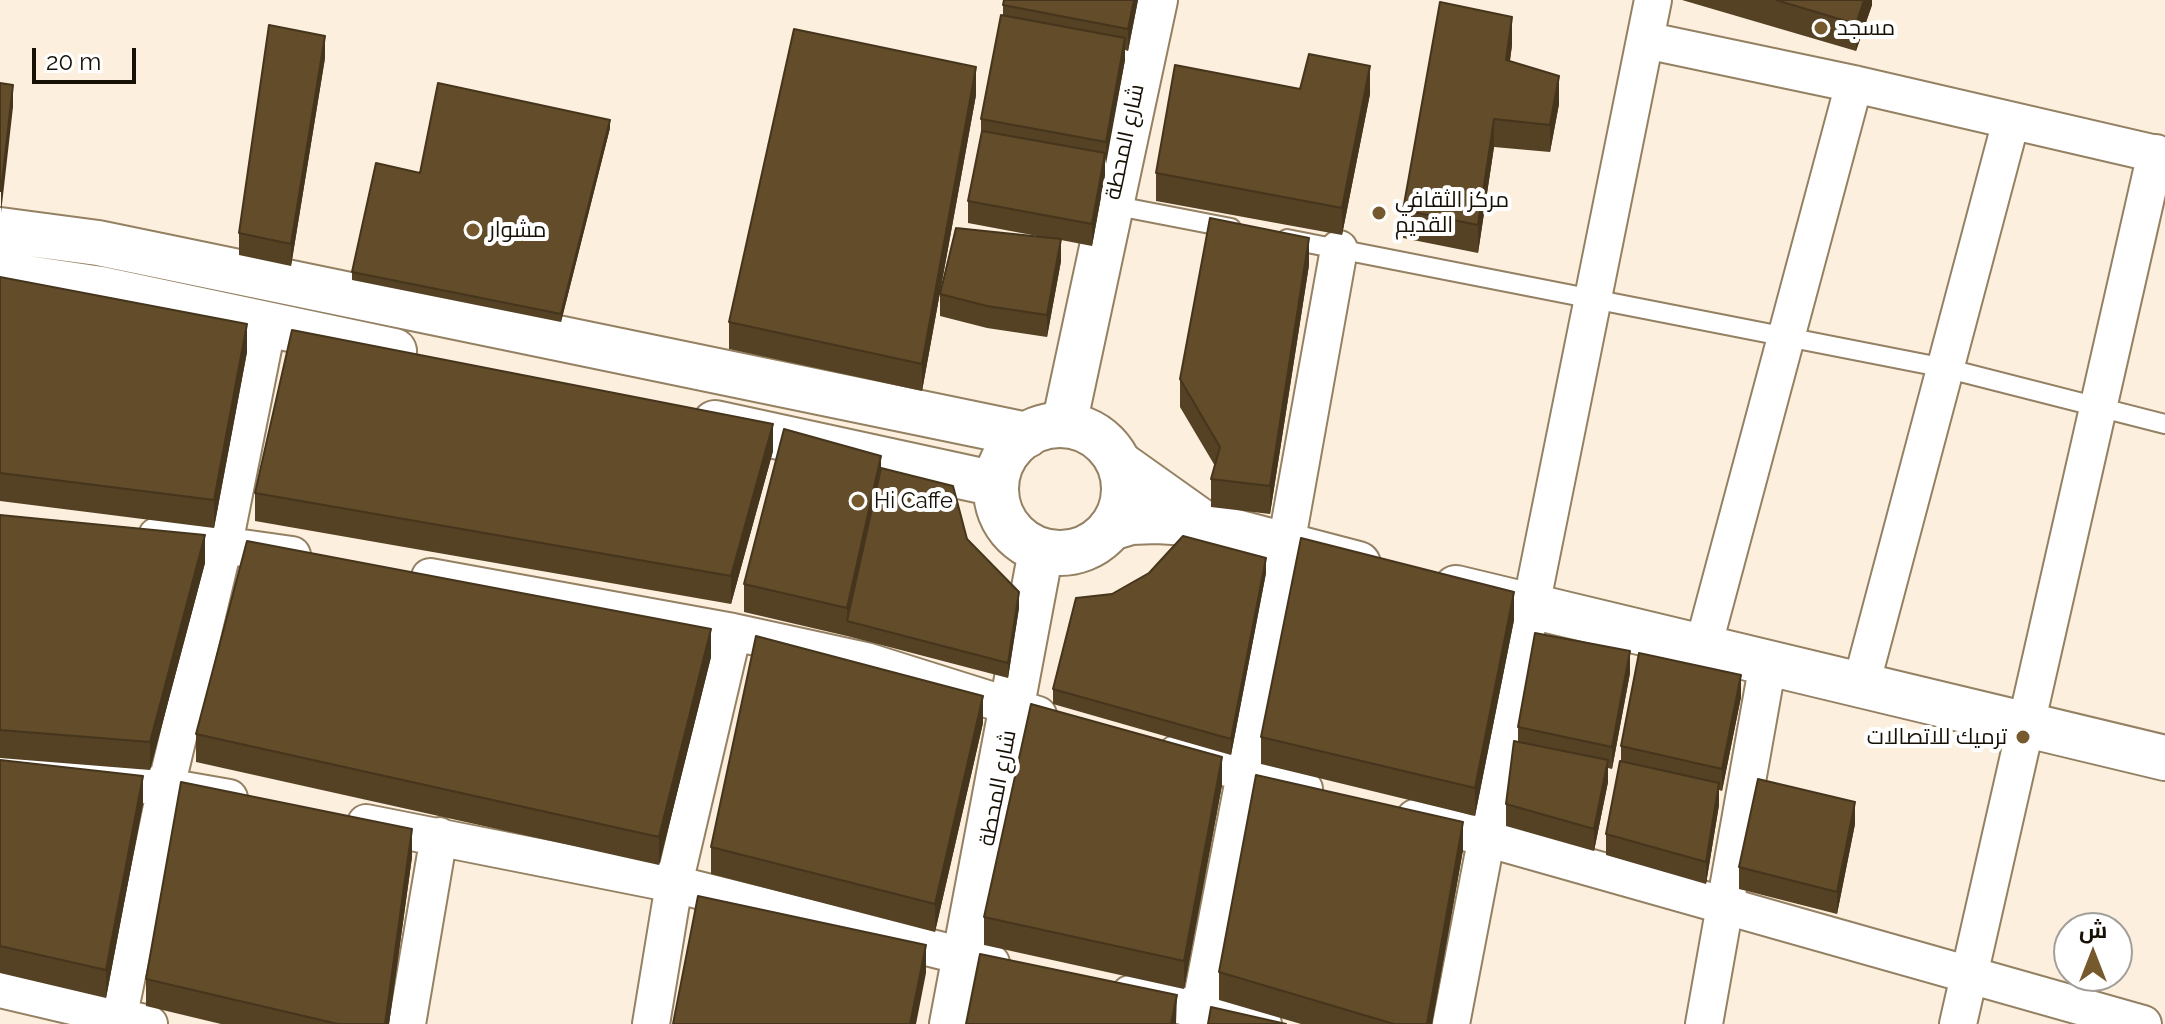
<!DOCTYPE html>
<meta charset="utf-8">
<style>
body{margin:0}
#map{position:relative;width:2165px;height:1024px;overflow:hidden;background:#fdefdd;font-family:Raleway,Cairo,sans-serif}
canvas{display:block}
.north{position:absolute;left:2053px;top:912px;width:80px;height:80px;box-sizing:border-box;background:#fff;border:2px solid #a29f9b;border-radius:50%;rotate:0deg;font-size:22px;font-weight:700;line-height:32px;text-align:center;color:#171005}
.north::after{content:'';display:block;margin:auto;width:28px;height:36px;background:#765a2d;clip-path:polygon(50% 0,100% 100%,50% 72%,0 100%)}
.scale{position:absolute;left:32px;top:48px;width:104px;height:36px;box-sizing:border-box;border:4px solid #171005;border-top:0;padding-left:10px;font-size:24px;line-height:28px;white-space:nowrap;color:#171005;-webkit-text-stroke:6px #fff;paint-order:stroke}
</style>
<div id="map">
<canvas width="2165" height="1024"></canvas>
<div class="north">ش</div>
<div class="scale">20 m</div>
</div>
<script>
const ctx = document.querySelector('canvas').getContext('2d');
ctx.lineJoin = 'round';
function toPath(rows) {
  const path = new Path2D();
  for (const r of rows) {
    if (r.length === 3) {
      path.moveTo(r[0] + r[2], r[1]);
      path.arc(r[0], r[1], r[2], 0, 2 * Math.PI);
      continue;
    }
    path.moveTo(r[0], r[1]);
    for (let i = 2; i < r.length; i += 2) path.lineTo(r[i], r[i + 1]);
  }
  return path;
}
function stroke(path, color, width, dash) {
  ctx.strokeStyle = color;
  ctx.lineWidth = width;
  ctx.lineCap = dash ? 'butt' : 'round';
  ctx.setLineDash(dash || []);
  ctx.stroke(path);
}
function fill(path, color) {
  ctx.fillStyle = color;
  ctx.fill(path, 'evenodd');
}
function drawText(font, color, halo, rows, align = 'center') {
  ctx.font = font + ' Raleway,Cairo,sans-serif';
  ctx.lineWidth = 8;
  ctx.setLineDash([]);
  ctx.textBaseline = 'middle';
  ctx.strokeStyle = halo;
  ctx.fillStyle = color;
  for (const [text, x, y, turn = 0] of rows) {
    ctx.save();
    ctx.translate(x, y);
    ctx.rotate((+turn || 0) * Math.PI / 180);
    ctx.textAlign = isNaN(turn) ? turn : align;
    if (halo) ctx.strokeText(text, 0, 0);
    ctx.fillText(text, 0, 0);
    ctx.restore();
  }
}
const service = toPath([
 [1112,205,1231,228],
 [1287,239,1945,368,2165,424]
]);
const minor = toPath([
 [1645,40,1854,84,2165,156],
 [157,536,292,555],
 [430,577,733,632,866,661,1038,715],
 [1703,647,1854,84],
 [1861,685,2011,121],
 [1176,754,1304,789],
 [0,771,166,787,229,798],
 [1415,818,2143,1024],
 [366,823,674,884,991,963],
 [0,989,149,1024],
 [1130,994,1263,1024],
 [117,1024,166,787,224,544,268,323],
 [407,1024,439,836],
 [651,1024,674,884,733,632],
 [1197,1024,1245,774,1339,249],
 [1451,1024,1531,606,1653,0],
 [1704,1024,1768,663],
 [1958,1024,2156,153]
]);
const secondary = toPath([
 [1064,425,1155,0],
 [1120,464,1203,523],
 [1111,528,1131,522,1157,521,1205,524,1358,564],
 [1456,588,2165,758]
]);
const primary = toPath([
 [0,230,98,243,1027,435],
 [0,274,101,289,394,351],
 [715,423,996,484],
 [1060,489,64],
 [952,1024,1041,551]
]);
const wall = toPath([
 [1138,0,1128,51,1125,50,1125,60,1105,164,1105,175,1092,246,1061,240,1061,261,1047,337,987,328,940,316,940,294,1048,238,968,223,968,201,981,135,981,119,1003,15,1003,5],
 [1682,0,1872,0,1872,5,1856,51],
 [1512,45,1510,61,1559,104,1550,152,1494,147,1478,253,1403,238,1403,210],
 [325,58,291,266,239,255,239,233],
 [1300,89,1370,94,1342,235,1156,201,1156,173],
 [976,95,922,391,729,349,729,322],
 [610,128,561,322,352,280,352,272,420,173],
 [1309,265,1270,514,1211,507,1211,479,1215,466,1180,407,1180,379],
 [0,277,247,352,214,528,0,501],
 [773,451,731,604,255,521,255,493],
 [881,468,967,539,1019,608,1008,678,847,636,744,612,744,584],
 [0,515,205,563,150,770,0,758],
 [1266,573,1231,755,1053,704,1053,689],
 [1514,620,1475,816,1261,764,1261,737],
 [711,657,659,865,196,762,196,734],
 [1630,673,1612,769,1608,768,1608,782,1594,851,1506,826,1506,804,1518,742,1518,727],
 [1741,697,1722,791,1719,790,1719,805,1706,884,1606,855,1606,834,1621,761,1621,746],
 [983,723,935,932,711,874,711,847],
 [0,760,143,804,106,998,0,973],
 [1222,785,1184,989,984,945,984,917],
 [1855,824,1837,914,1739,889,1739,867],
 [1463,850,1432,1024,1301,1024,1219,1000,1219,972],
 [412,857,389,1024,221,1024,146,1006,146,979]
]);
const shadedWall = toPath([
 [1134,0,1138,0,1128,51,1128,29],
 [1864,0,1872,0,1872,5,1856,51,1856,24],
 [1512,17,1512,45,1506,88,1506,60],
 [325,36,325,58,291,266,291,244],
 [1125,38,1125,60,1106,164,1106,142],
 [1370,66,1370,94,1342,235,1342,208],
 [976,67,976,95,922,391,922,364],
 [1559,76,1559,104,1550,152,1550,125],
 [13,85,13,107,1,213,1,191],
 [1494,119,1494,147,1478,253,1478,225],
 [610,120,610,128,561,322,561,314],
 [1105,153,1105,175,1092,246,1092,224],
 [1309,238,1309,265,1270,514,1270,486],
 [1061,239,1061,261,1047,337,1047,315],
 [247,324,247,352,214,528,214,500],
 [773,424,773,451,731,604,731,576],
 [881,456,881,484,847,621,847,608],
 [205,535,205,563,150,770,150,742],
 [1266,558,1266,573,1231,755,1231,739],
 [1019,592,1019,608,1008,678,1008,663],
 [1514,592,1514,620,1475,816,1475,788],
 [711,629,711,657,659,865,659,837],
 [1630,651,1630,673,1612,769,1612,747],
 [1741,675,1741,697,1722,791,1722,769],
 [983,696,983,723,935,932,935,904],
 [1222,757,1222,785,1184,989,1184,961],
 [1608,760,1608,782,1594,851,1594,829],
 [143,776,143,804,106,998,106,970],
 [1719,783,1719,805,1706,884,1706,862],
 [1855,802,1855,824,1837,914,1837,892],
 [1463,822,1463,850,1432,1024,1427,1024],
 [412,829,412,857,389,1024,385,1024],
 [926,945,926,973,916,1024,910,1024],
 [1177,995,1176,1024,1171,1024]
]);
const building = toPath([
 [1004,0,1134,0,1128,29,1003,5,1004,0],
 [1776,0,1864,0,1856,24,1776,0],
 [1440,2,1512,17,1506,60,1559,76,1550,125,1494,119,1478,225,1403,210,1440,2],
 [1001,15,1125,38,1106,142,981,119,1001,15],
 [269,25,325,36,291,244,239,233,269,25],
 [794,29,976,67,922,364,729,322,794,29],
 [1309,54,1370,66,1342,208,1156,173,1175,65,1300,89,1309,54],
 [0,83,13,85,1,191,0,191,0,83],
 [438,83,610,120,561,314,352,272,376,163,420,173,438,83],
 [982,131,1105,153,1092,224,968,201,982,131],
 [1210,218,1309,238,1270,486,1211,479,1220,447,1180,379,1210,218],
 [956,228,1061,239,1047,315,987,306,940,294,956,228],
 [0,277,247,324,214,500,0,473,0,277],
 [292,330,773,424,731,576,255,493,292,330],
 [784,429,881,456,847,608,744,584,784,429],
 [881,468,953,486,967,539,1019,592,1008,663,847,621,881,468],
 [0,515,205,535,150,742,0,730,0,515],
 [1183,536,1266,558,1231,739,1053,689,1076,598,1112,594,1149,573,1183,536],
 [1301,538,1514,592,1475,788,1261,737,1301,538],
 [247,541,711,629,659,837,196,734,247,541],
 [1535,633,1630,651,1612,747,1518,727,1535,633],
 [756,636,983,696,935,904,711,847,756,636],
 [1639,653,1741,675,1722,769,1621,746,1639,653],
 [1031,704,1222,757,1184,961,984,917,1031,704],
 [1514,741,1608,760,1594,829,1506,804,1514,741],
 [0,760,143,776,106,970,0,946,0,760],
 [1620,761,1719,783,1706,862,1606,834,1620,761],
 [1256,775,1463,822,1427,1024,1394,1024,1219,972,1256,775],
 [1758,779,1855,802,1837,892,1739,867,1758,779],
 [181,782,412,829,385,1024,338,1024,146,979,181,782],
 [698,896,926,945,910,1024,673,1024,698,896],
 [980,954,1177,995,1171,1024,966,1024,980,954],
 [1211,1007,1286,1024,1208,1024,1211,1007]
]);
const markers = [
 [1821,28,8,"#765a2d"],
 [1379,213,8,"#765a2d"],
 [473,230,8,"#765a2d"],
 [858,501,8,"#765a2d"],
 [2023,737,8,"#765a2d"]
];
const poiNames = [
 ["مسجد",1837,28],
 ["مركز الثقافي",1395,200],
 ["القديم",1395,225],
 ["مشوار",489,230],
 ["Hi Caffe",874,501],
 ["ترميك للاتصالات",2007,737,"right"]
];
const streetNames = [
 ["شارع المحطة",1125,142,-78],
 ["شارع المحطة",998,788,-79]
];
stroke(service, '#948063', 22);
stroke(minor, '#948063', 40);
stroke(secondary, '#948063', 48);
stroke(primary, '#948063', 48);
stroke(service, '#fff', 18);
stroke(minor, '#fff', 36);
stroke(secondary, '#fff', 44);
stroke(primary, '#fff', 44);
fill(wall, '#554123');
fill(shadedWall, '#45351d');
fill(building, '#634c29');
stroke(building, '#45351d', 2);
for (const [x, y, r, color] of markers) {
  const dot = new Path2D();
  dot.arc(x, y, r, 0, 2 * Math.PI);
  ctx.fillStyle = color;
  ctx.fill(dot);
  stroke(dot, '#fff', 3);
}
drawText('22px', '#171005', '#fff', poiNames, 'left');
drawText('22px', '#171005', '#fff', streetNames);
</script>
